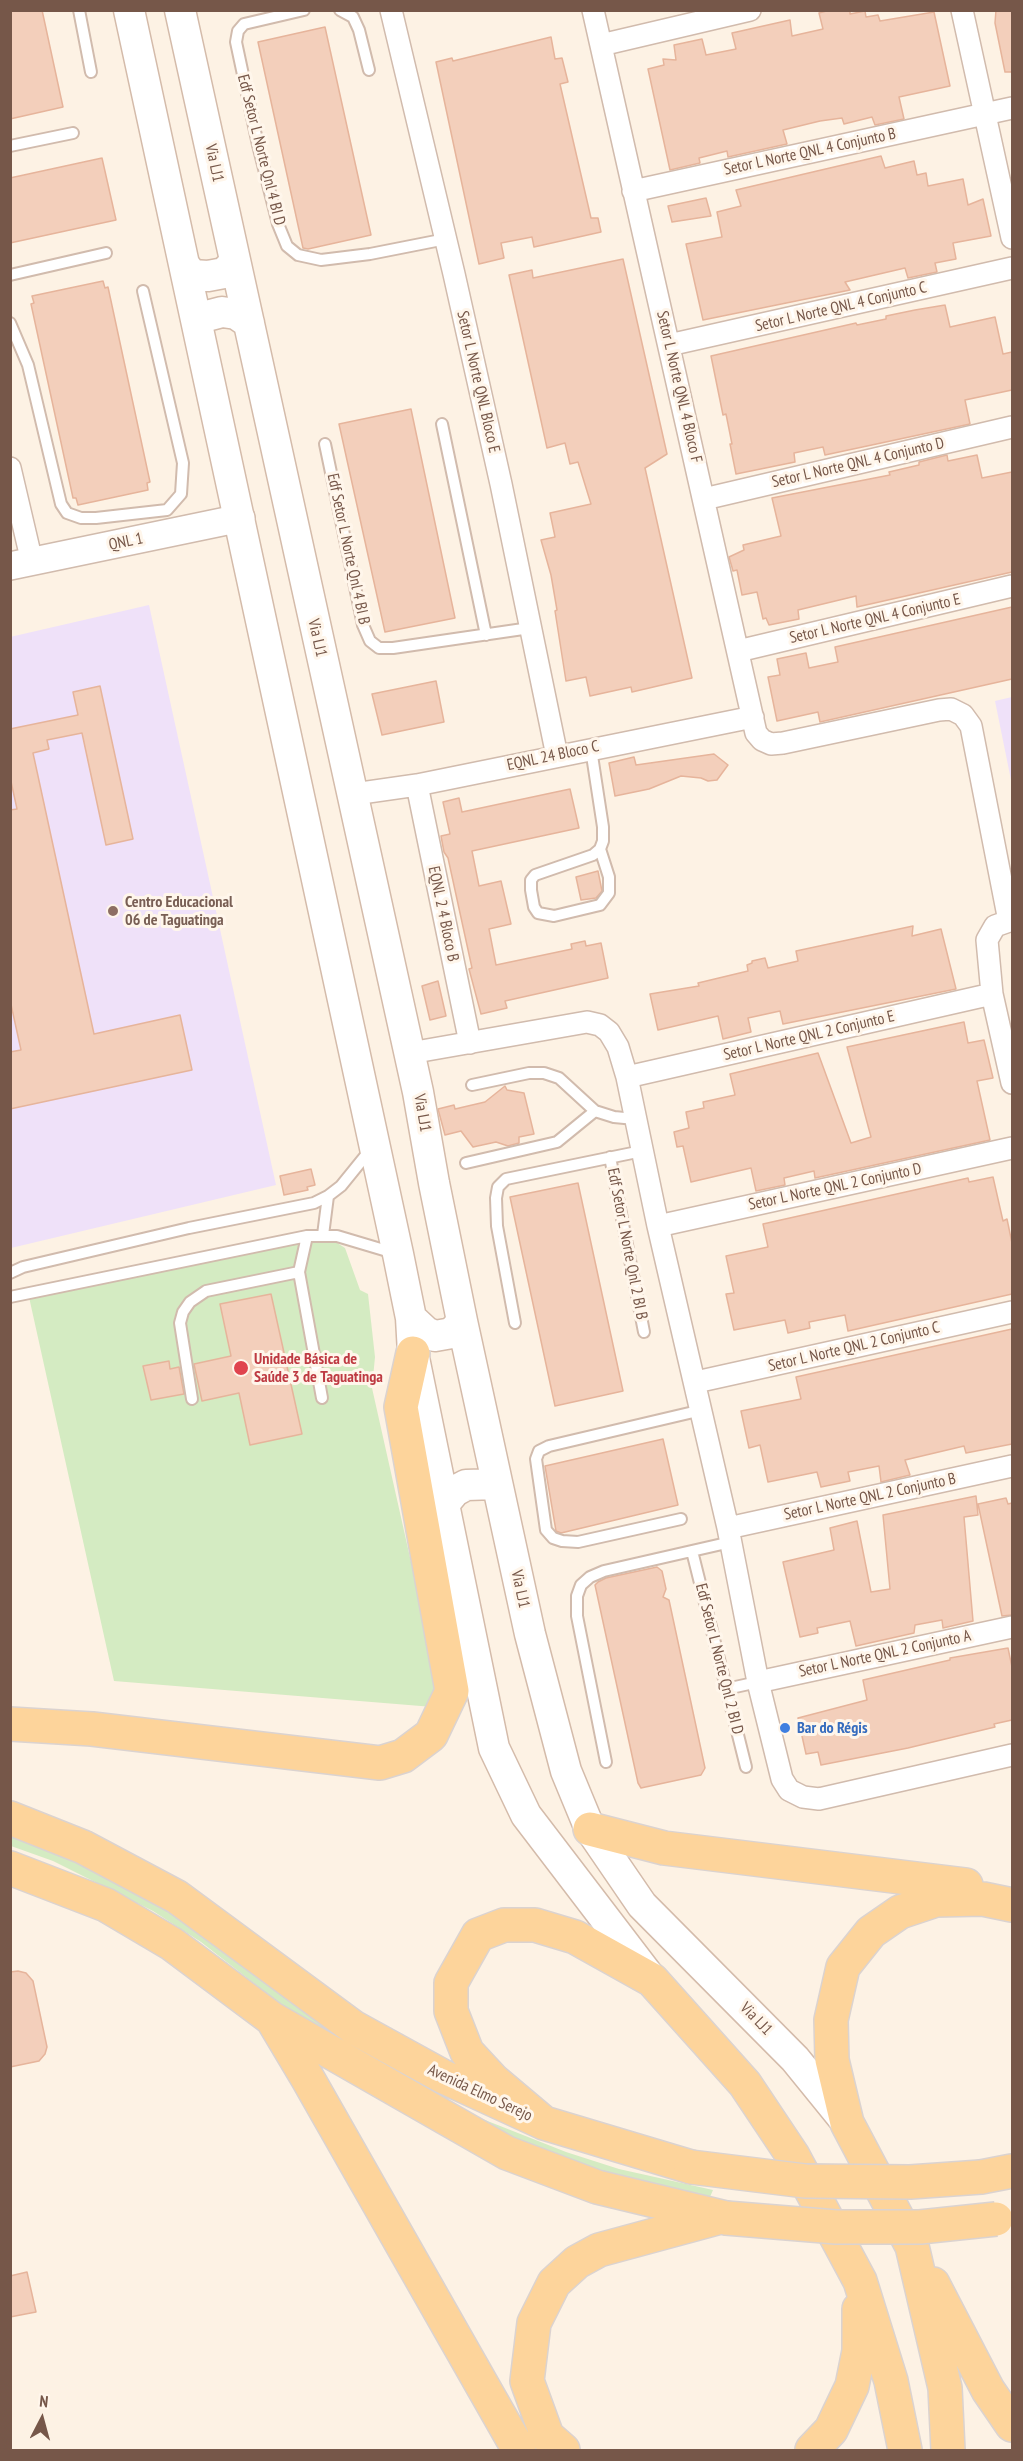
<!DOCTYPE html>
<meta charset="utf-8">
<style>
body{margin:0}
#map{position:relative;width:1023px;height:2461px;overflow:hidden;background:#fdf2e4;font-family:"PT Sans Narrow",sans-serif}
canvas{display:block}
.frame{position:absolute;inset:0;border:12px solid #765749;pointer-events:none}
.north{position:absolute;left:12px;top:2389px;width:60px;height:60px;-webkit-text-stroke:4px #fff6eb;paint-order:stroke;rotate:6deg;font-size:16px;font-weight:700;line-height:24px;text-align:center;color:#765749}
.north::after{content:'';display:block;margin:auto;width:21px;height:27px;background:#765749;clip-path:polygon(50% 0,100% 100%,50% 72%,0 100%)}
</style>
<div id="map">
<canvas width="1023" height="2461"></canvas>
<div class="frame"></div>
<div class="north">N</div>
</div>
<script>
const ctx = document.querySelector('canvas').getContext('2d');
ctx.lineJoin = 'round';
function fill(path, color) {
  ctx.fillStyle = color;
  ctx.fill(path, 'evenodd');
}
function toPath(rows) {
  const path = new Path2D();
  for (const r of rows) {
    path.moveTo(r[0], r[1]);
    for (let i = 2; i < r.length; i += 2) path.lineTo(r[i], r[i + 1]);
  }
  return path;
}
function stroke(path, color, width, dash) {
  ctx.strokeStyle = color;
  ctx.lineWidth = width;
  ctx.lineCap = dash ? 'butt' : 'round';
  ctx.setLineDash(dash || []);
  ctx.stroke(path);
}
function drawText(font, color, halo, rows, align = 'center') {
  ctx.font = font + ' "PT Sans Narrow",sans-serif';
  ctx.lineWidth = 6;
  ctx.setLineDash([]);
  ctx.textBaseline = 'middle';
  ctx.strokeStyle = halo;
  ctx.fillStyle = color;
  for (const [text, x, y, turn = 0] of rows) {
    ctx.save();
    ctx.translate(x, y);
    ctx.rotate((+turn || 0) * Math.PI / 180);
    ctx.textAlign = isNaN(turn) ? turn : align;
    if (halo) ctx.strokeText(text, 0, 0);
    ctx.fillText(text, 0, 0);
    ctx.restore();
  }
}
const education = toPath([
 [149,605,276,1185,11,1248,10,637],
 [1012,697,1012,785,995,701]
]);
const green = toPath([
 [287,1235,328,1237,345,1248,360,1290,368,1294,375,1357,372,1388,435,1669,433,1707,114,1681,27,1288],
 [11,1835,56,1851,156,1904,205,1936,286,1999,362,2054,437,2097,485,2120,566,2152,619,2169,713,2190,710,2197,663,2188,563,2159,481,2127,359,2060,282,2005,201,1942,153,1911,53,1861,11,1846]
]);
const building = toPath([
 [10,10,42,10,63,107,10,119,10,10],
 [830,10,850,10,850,14,865,11,866,17,878,15,880,21,934,12,950,86,899,97,904,119,875,125,872,117,844,124,842,118,820,121,783,130,787,144,728,157,727,151,699,158,700,163,670,170,648,69,664,65,663,59,676,60,674,45,702,39,706,55,736,49,732,33,790,20,792,36,823,29,819,13,830,10],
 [996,10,1012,10,1012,72,1005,72,995,23,996,10],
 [325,27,371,235,308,249,303,248,258,42,325,27],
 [551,37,555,59,562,58,568,82,560,84,591,218,598,218,601,232,534,247,532,237,501,243,504,258,479,264,436,62,452,58,453,61,551,37],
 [881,156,885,168,914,161,917,175,926,173,928,186,963,179,968,205,983,199,991,236,953,243,956,259,935,263,937,272,908,278,905,268,845,282,850,290,703,320,686,244,722,237,717,212,741,206,736,190,881,156],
 [102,158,116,220,10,243,10,178,102,158],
 [706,198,711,216,672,222,668,206,706,198],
 [623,259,667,454,645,468,692,678,632,692,631,687,590,696,586,677,566,681,555,611,557,610,551,575,541,540,555,537,550,513,591,504,578,462,570,464,565,443,547,448,509,275,532,270,533,278,623,259],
 [103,281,105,288,108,287,150,482,147,483,148,490,78,505,76,498,73,498,31,304,34,303,32,296,103,281],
 [945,305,950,327,995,317,1003,354,1012,352,1012,390,965,400,970,424,825,455,823,447,794,453,795,462,736,474,730,444,732,444,726,414,723,415,711,356,856,323,857,325,886,319,886,316,915,310,945,305],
 [411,409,455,618,385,632,339,424,411,409],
 [947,455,948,461,977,455,982,478,1012,472,1012,572,857,607,856,596,798,610,799,619,769,625,766,618,763,619,757,592,742,595,737,570,733,571,729,557,744,550,743,545,781,536,772,498,890,475,889,472,919,465,919,462,947,455],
 [1012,607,1012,679,820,722,818,712,777,721,768,677,780,675,777,659,806,653,809,668,838,662,835,647,1012,607],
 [436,681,444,722,382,735,372,694,436,681],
 [100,686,133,839,106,845,82,733,47,740,49,749,33,753,94,1034,180,1015,192,1070,10,1109,10,1052,21,1050,10,1000,10,810,17,809,10,777,10,729,78,715,73,692,100,686],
 [714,754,728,765,717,780,708,781,701,778,681,776,649,789,615,796,609,763,634,757,636,765,714,754],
 [570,789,579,828,472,851,479,886,501,881,511,924,489,929,496,965,572,949,571,944,585,941,586,946,601,943,608,978,505,1001,507,1008,481,1014,469,969,472,968,448,858,444,852,441,836,450,834,443,802,459,798,462,812,570,789],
 [598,871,602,891,596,898,581,900,576,877,598,871],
 [913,926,912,936,941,929,956,989,783,1024,780,1011,748,1018,751,1032,723,1039,718,1016,658,1030,650,994,699,986,698,983,748,971,747,965,752,963,752,961,765,958,768,968,798,961,796,951,913,926],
 [438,981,446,1016,430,1020,422,986,438,981],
 [964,1022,968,1043,984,1040,993,1078,977,1081,990,1140,815,1178,814,1171,784,1178,785,1185,756,1191,751,1168,691,1182,683,1146,677,1147,674,1132,689,1128,686,1112,704,1108,703,1102,735,1095,730,1074,818,1053,851,1143,871,1137,847,1047,964,1022],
 [505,1086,507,1090,524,1093,534,1134,519,1137,519,1143,508,1146,496,1142,473,1147,461,1131,445,1135,438,1109,454,1105,455,1109,485,1102,505,1086],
 [311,1169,315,1185,307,1187,308,1190,284,1195,280,1176,311,1169],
 [993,1177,1003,1221,1007,1219,1012,1243,1012,1294,848,1331,845,1315,809,1322,810,1328,788,1333,785,1320,734,1330,726,1294,734,1293,726,1256,768,1247,763,1224,968,1178,969,1182,993,1177],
 [578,1183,623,1391,555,1406,510,1197,578,1183],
 [271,1294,302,1434,250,1445,239,1393,202,1401,194,1364,231,1356,220,1304,271,1294],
 [1012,1329,1012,1444,966,1453,964,1446,905,1460,910,1475,881,1482,879,1466,848,1472,850,1481,821,1487,817,1472,768,1482,760,1445,749,1448,741,1411,801,1399,796,1377,1012,1329],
 [169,1361,170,1369,179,1367,184,1394,151,1400,143,1366,169,1361],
 [663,1439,678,1505,561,1533,556,1531,545,1466,663,1439],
 [976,1496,978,1515,964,1517,973,1621,943,1628,942,1620,915,1625,914,1633,856,1646,850,1621,817,1628,818,1633,800,1637,783,1562,834,1550,830,1528,857,1521,871,1592,890,1589,883,1515,976,1496],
 [1006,1498,1008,1504,1012,1503,1012,1615,1002,1616,978,1504,1006,1498],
 [657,1567,662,1571,666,1589,663,1597,669,1600,705,1768,701,1775,641,1788,638,1783,595,1585,598,1582,606,1578,657,1567],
 [1008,1648,1012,1667,1012,1720,994,1724,995,1727,908,1748,821,1765,818,1752,806,1754,798,1718,867,1700,863,1680,950,1660,950,1658,1008,1648],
 [18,1971,26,1973,33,1981,47,2047,45,2054,39,2061,10,2067,10,1972,18,1971],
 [27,2272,36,2312,10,2317,10,2276,27,2272]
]);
const service = toPath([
 [79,10,91,72],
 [304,10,244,24,238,31,236,42,258,145,278,224,287,246,298,255,321,260,370,254,446,239],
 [340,10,353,17,359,30,369,70],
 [10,146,73,133],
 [10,275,106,253],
 [10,323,28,365,61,504,67,513,81,518,96,518,167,510,181,494,183,463,143,291],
 [442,424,486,635],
 [325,444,363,625,370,641,379,648,393,648,530,628],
 [591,749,603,827,603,841,600,849,593,855,535,875,531,880,531,890,534,907,538,913,554,916,600,905,609,893,609,877,600,849],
 [472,1085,529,1073,544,1073,559,1078,595,1111,614,1117,635,1119],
 [610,1157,644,1332],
 [466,1163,557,1142,595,1111],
 [323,1235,328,1196],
 [307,1236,299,1272,322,1398],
 [10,1273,23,1267,189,1228,314,1203,328,1196,341,1186,371,1149],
 [10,1297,307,1236,337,1236,394,1253],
 [515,1323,497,1226,496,1198,498,1187,506,1179,642,1151],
 [192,1399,180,1323,183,1312,190,1302,206,1291,299,1272],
 [681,1519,578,1542,562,1541,553,1538,546,1530,536,1459,539,1451,549,1446,702,1410],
 [692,1551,746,1767],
 [726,1689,758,1682],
 [606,1762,577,1616,577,1596,581,1585,590,1577,604,1571,731,1542]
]);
const minor = toPath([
 [391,10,454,274,501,484,557,756],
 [593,10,756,733,762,740,771,744,783,743,939,710,951,709,963,715,971,726,1009,921],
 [962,10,1012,238],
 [601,45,750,10],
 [633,191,1012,108],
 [669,345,1012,268],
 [10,468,32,562],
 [704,499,1012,427],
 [738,651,1012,586],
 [417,785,470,1043],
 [354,794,417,785,753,717],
 [1012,920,995,926,987,940,992,994,1012,1083],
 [410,1053,587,1022,600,1025,609,1032,618,1047,627,1077,658,1226,728,1528,758,1682,782,1779,789,1790,803,1797,819,1799,1012,1755],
 [627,1077,992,994],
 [658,1226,1012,1148],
 [696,1382,1012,1312],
 [728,1528,1012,1466],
 [758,1682,1012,1627]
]);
const tertiary = toPath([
 [10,566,241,518]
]);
const secondary = toPath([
 [129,10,398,1254,411,1318,413,1353,494,1748,526,1815,652,1980],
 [180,10,418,1092,434,1183,462,1321,530,1634,566,1771,590,1829,642,1905,795,2059,847,2123],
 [186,267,192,275,208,276,224,273,235,262],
 [198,326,199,318,222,312,236,314,249,323],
 [411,1318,426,1332,435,1336,452,1333,462,1321],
 [445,1503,455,1491,466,1485,497,1484]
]);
const primary = toPath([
 [10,1724,92,1729,380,1763,403,1756,431,1735,452,1691,401,1407,413,1353],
 [10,1818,83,1847,177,1897,353,2027,444,2077,544,2123,691,2167],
 [590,1829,664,1848,966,1885],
 [10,1868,106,1905,172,1944,271,2018,507,2153,597,2187,726,2218],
 [274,2022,308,2079,519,2450],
 [544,2123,493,2080,467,2052,451,2011,451,1983,478,1935,504,1925,535,1925,575,1937,652,1980,745,2084,793,2156,860,2281,891,2381,905,2450],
 [981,2177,1012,2171],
 [933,2284,988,2390,1012,2425],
 [563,2450,547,2436,527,2381,534,2323,554,2283,577,2262,599,2250,717,2218],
 [812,2450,831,2430,852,2386,859,2351,859,2309],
 [948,2450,945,2388,912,2246,847,2123,832,2060,831,2020,843,1967,871,1932,900,1912,936,1900,983,1899,1012,1905]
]);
const primaryBridge = toPath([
 [691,2167,805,2181,910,2182,981,2177],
 [726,2218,836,2227,920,2227,996,2219]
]);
const markers = [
 [113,911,6,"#8d6e63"],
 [241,1368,8,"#e0444e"],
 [785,1728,6,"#3f7fe0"]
];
const streetNames = [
 ["Edf Setor L Norte Qnl 4 BI D",261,150,76],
 ["Setor L Norte QNL 4 Conjunto B",810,152,-12],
 ["Via LJ1",214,163,78],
 ["Setor L Norte QNL 4 Conjunto C",841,307,-13],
 ["Setor L Norte QNL Bloco E",478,382,77],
 ["Setor L Norte QNL 4 Bloco F",679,387,77],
 ["Setor L Norte QNL 4 Conjunto D",858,463,-13],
 ["QNL 1",126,542,-12],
 ["Edf Setor L Norte Qnl 4 BI B",348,549,78],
 ["Setor L Norte QNL 4 Conjunto E",875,619,-13],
 ["Via LJ1",317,638,77],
 ["EQNL 24 Bloco C",553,756,-12],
 ["EQNL 2 4 Bloco B",443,914,78],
 ["Setor L Norte QNL 2 Conjunto E",809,1036,-13],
 ["Via LJ1",422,1113,80],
 ["Setor L Norte QNL 2 Conjunto D",835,1187,-12],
 ["Edf Setor L Norte Qnl 2 BI B",627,1244,79],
 ["Setor L Norte QNL 2 Conjunto C",854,1347,-13],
 ["Setor L Norte QNL 2 Conjunto B",870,1497,-12],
 ["Via LJ1",520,1589,78],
 ["Setor L Norte QNL 2 Conjunto A",885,1654,-12],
 ["Edf Setor L Norte Qnl 2 BI D",719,1659,76],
 ["Via LJ1",756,2019,46],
 ["Avenida Elmo Serejo",480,2093,25]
];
const educationNames = [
 ["Centro Educacional",125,902],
 ["06 de Taguatinga",125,920]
];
const healthNames = [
 ["Unidade Básica de",254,1359],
 ["Saúde 3 de Taguatinga",254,1377]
];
const shopNames = [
 ["Bar do Régis",797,1728]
];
fill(education, '#efe1f9');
fill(green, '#d4ebc2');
fill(building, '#f3cfbb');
stroke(building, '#e6b49b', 1.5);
stroke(service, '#d1bbad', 14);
stroke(minor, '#d1bbad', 24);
stroke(tertiary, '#d1bbad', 30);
stroke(secondary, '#d4bbaa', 33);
stroke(primary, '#dbd3d0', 36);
stroke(service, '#fff', 10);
stroke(minor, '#fff', 21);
stroke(tertiary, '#fff', 27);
stroke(secondary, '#fff', 30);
stroke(primary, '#fdd49b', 33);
stroke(primaryBridge, '#dbd3d0', 36, []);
stroke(primaryBridge, '#fdd49b', 33);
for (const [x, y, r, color] of markers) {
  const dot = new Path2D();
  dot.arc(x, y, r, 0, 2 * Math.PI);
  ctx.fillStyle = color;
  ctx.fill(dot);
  stroke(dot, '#fff6eb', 2);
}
drawText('16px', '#765749', '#fff6eb', streetNames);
drawText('bold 16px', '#785e54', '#fff6eb', educationNames, 'left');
drawText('bold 16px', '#be3a42', '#fff6eb', healthNames, 'left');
drawText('bold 16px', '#366cbe', '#fff6eb', shopNames, 'left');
</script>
